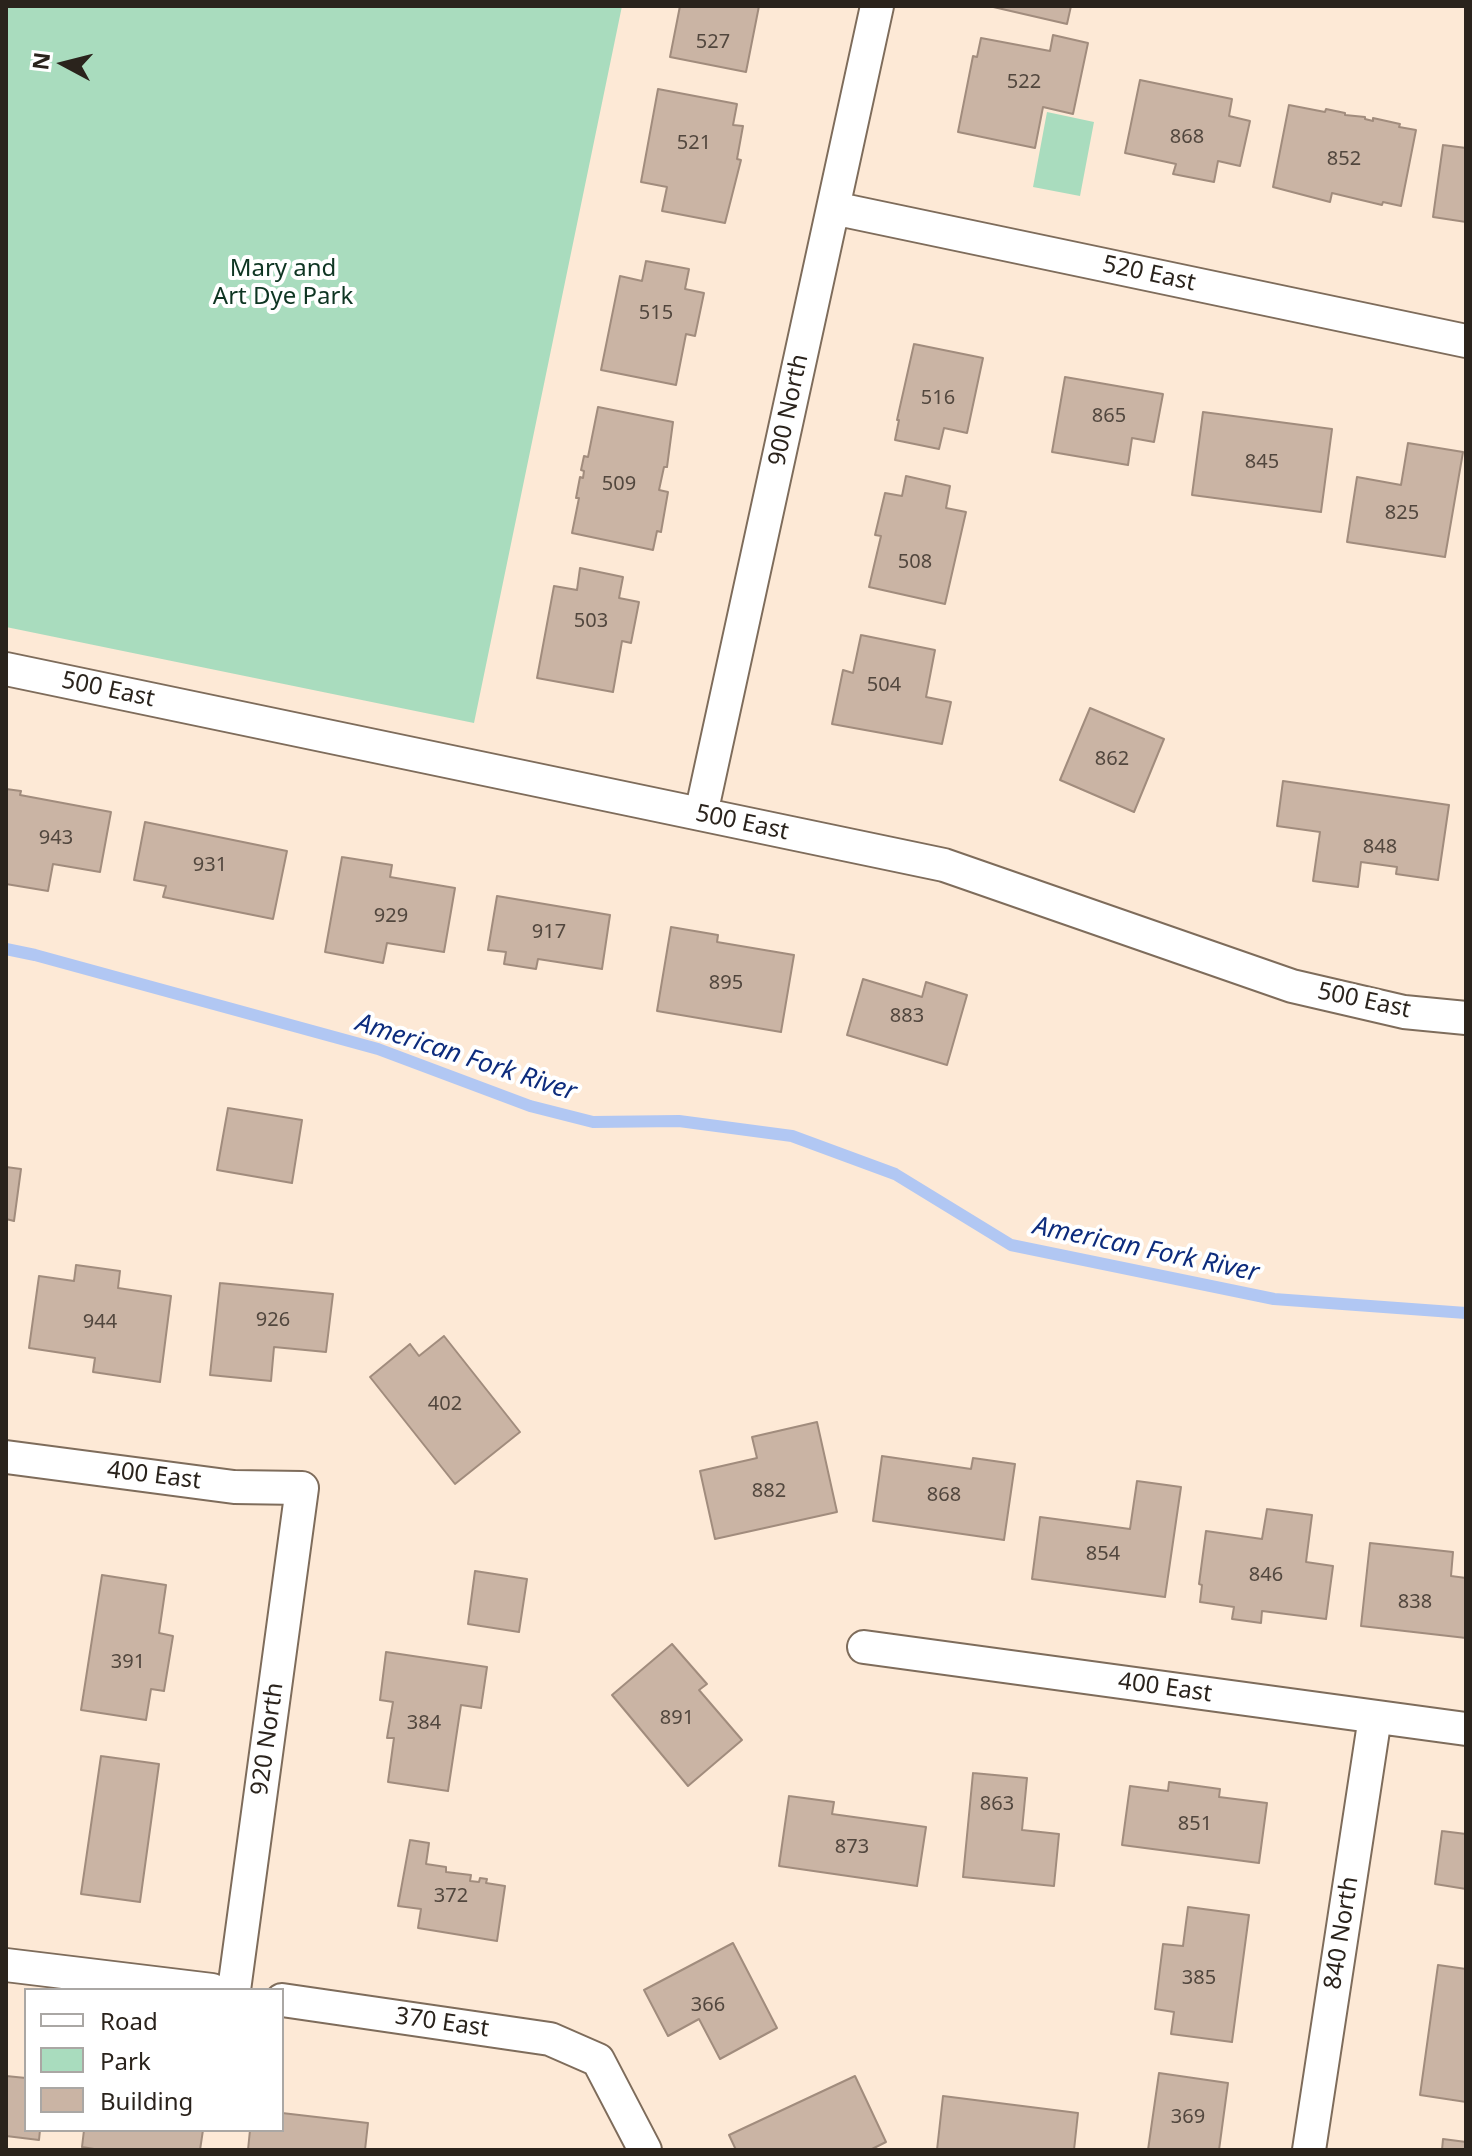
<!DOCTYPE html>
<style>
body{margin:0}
#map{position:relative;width:1472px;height:2156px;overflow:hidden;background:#fde9d6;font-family:"Noto Sans",sans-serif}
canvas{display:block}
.frame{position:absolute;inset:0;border:8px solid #2a231c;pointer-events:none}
.legend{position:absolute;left:24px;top:1988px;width:260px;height:144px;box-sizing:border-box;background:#fff;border:2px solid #aaa7a4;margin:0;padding:10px 14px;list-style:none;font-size:24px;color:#2a231c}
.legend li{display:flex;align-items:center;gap:16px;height:40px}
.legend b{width:40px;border:2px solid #aaa7a4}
.north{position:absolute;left:24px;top:24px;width:80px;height:80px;-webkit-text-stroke:6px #fff;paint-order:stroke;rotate:277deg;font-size:22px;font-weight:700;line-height:32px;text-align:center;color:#2a231c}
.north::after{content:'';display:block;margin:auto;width:28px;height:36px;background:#2a231c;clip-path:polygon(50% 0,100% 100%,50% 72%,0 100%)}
</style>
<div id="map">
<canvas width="1472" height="2156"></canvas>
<div class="frame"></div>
<ul class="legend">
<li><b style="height:10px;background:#fff"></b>Road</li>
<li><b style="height:22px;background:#a9dcbe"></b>Park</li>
<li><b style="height:22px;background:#cab4a4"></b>Building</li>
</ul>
<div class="north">N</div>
</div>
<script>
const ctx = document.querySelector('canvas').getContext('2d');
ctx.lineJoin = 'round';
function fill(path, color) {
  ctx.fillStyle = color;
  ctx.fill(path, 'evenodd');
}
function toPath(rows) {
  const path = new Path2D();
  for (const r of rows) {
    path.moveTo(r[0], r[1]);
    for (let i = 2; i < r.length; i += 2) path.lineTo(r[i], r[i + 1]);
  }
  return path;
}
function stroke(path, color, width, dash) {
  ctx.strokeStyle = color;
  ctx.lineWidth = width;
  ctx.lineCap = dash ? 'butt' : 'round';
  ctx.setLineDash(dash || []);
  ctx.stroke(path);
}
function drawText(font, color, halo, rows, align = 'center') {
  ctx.font = font + ' "Noto Sans",sans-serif';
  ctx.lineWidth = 8;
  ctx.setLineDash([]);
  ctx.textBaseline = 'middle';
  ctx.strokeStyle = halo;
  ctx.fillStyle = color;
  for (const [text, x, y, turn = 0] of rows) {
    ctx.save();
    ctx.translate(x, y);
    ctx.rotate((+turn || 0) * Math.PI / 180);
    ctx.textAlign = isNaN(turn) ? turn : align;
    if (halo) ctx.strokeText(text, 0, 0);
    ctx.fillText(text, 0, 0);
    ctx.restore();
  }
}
const green = toPath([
 [6,6,622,6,474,723,6,627],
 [1047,112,1094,122,1080,196,1033,187]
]);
const stream = toPath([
 [6,949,35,955,378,1049,530,1106,593,1122,679,1121,792,1136,895,1174,1011,1245,1274,1299,1466,1313]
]);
const building = toPath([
 [680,6,759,6,746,72,670,57,680,6],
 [989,6,1071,6,1067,24,989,6],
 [1053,35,1088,43,1073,114,1043,107,1035,148,958,132,973,56,977,57,981,38,1050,51,1053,35],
 [1140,80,1232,99,1229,116,1250,121,1240,166,1218,161,1214,182,1173,174,1176,164,1125,153,1140,80],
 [658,89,737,104,733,125,743,126,737,159,741,160,725,223,662,211,667,187,641,182,658,89],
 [1289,105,1325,112,1326,109,1345,113,1345,115,1365,117,1365,119,1373,121,1373,118,1400,124,1399,127,1416,130,1401,206,1383,202,1382,205,1332,193,1330,202,1273,187,1289,105],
 [1443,145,1466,148,1466,222,1433,217,1443,145],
 [646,261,689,269,685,289,704,293,695,336,686,334,676,385,601,370,620,276,642,281,646,261],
 [914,344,983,358,967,433,944,428,939,449,895,440,899,420,897,420,914,344],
 [1065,377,1163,394,1154,442,1132,438,1128,465,1052,452,1065,377],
 [598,407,673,422,667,467,664,467,659,490,668,492,661,532,657,531,653,550,572,533,579,498,576,498,580,477,583,478,584,471,581,470,584,456,588,457,598,407],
 [1203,412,1332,429,1321,512,1192,495,1203,412],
 [1408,443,1463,452,1445,557,1347,542,1357,477,1401,485,1408,443],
 [906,476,950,486,946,508,966,512,945,604,869,587,881,536,875,535,885,493,902,496,906,476],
 [580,568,623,577,619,598,639,602,631,643,622,641,613,692,537,678,554,586,577,590,580,568],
 [861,635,935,650,926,697,951,702,942,744,832,724,843,670,853,673,861,635],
 [1090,708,1164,739,1134,812,1060,780,1090,708],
 [1283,781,1449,805,1438,880,1396,874,1397,867,1361,862,1358,887,1313,881,1320,832,1277,826,1283,781],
 [6,789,21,791,20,795,111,812,100,872,53,864,48,891,6,884,6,789],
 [145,822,287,851,273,919,163,897,166,886,134,880,145,822],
 [342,857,392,865,390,877,455,888,444,952,387,943,383,963,325,952,342,857],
 [497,896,610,915,602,969,538,959,536,969,504,964,506,952,488,950,497,896],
 [671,927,718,935,717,942,794,955,781,1032,657,1011,671,927],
 [863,979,922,997,926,982,967,995,947,1065,847,1035,863,979],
 [228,1108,302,1120,292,1183,217,1170,228,1108],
 [6,1167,21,1169,14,1221,6,1219,6,1167],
 [76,1265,120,1271,118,1288,171,1296,160,1382,93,1372,95,1358,29,1348,39,1276,74,1281,76,1265],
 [220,1283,333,1294,326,1352,274,1347,271,1381,210,1375,220,1283],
 [444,1336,520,1432,455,1484,370,1377,410,1344,419,1356,444,1336],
 [817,1422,837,1512,715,1539,700,1471,757,1458,752,1437,817,1422],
 [882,1456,971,1469,973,1458,1015,1464,1004,1540,873,1521,882,1456],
 [1137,1481,1181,1487,1165,1597,1032,1579,1040,1517,1130,1529,1137,1481],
 [1267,1509,1312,1515,1306,1562,1333,1566,1326,1619,1262,1611,1261,1623,1232,1619,1234,1607,1200,1602,1202,1585,1199,1584,1206,1531,1262,1539,1267,1509],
 [1370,1543,1453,1552,1451,1576,1466,1578,1466,1638,1361,1626,1370,1543],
 [475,1571,527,1579,519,1632,468,1624,475,1571],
 [102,1575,166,1585,159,1633,173,1636,164,1691,151,1689,146,1720,81,1710,102,1575],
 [672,1644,707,1684,699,1690,742,1740,688,1786,612,1695,672,1644],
 [386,1652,487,1667,481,1708,461,1705,448,1791,388,1782,394,1738,387,1738,393,1702,380,1700,386,1652],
 [101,1756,159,1764,140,1902,81,1894,101,1756],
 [973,1773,1027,1778,1022,1830,1059,1834,1054,1886,963,1877,973,1773],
 [1169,1782,1220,1789,1219,1797,1267,1803,1259,1863,1122,1845,1130,1786,1168,1791,1169,1782],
 [789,1796,834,1802,832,1814,926,1827,917,1886,779,1866,789,1796],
 [1442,1831,1466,1834,1466,1889,1435,1884,1442,1831],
 [410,1840,429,1843,426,1864,446,1867,446,1872,471,1875,470,1881,479,1882,480,1878,487,1879,486,1883,505,1886,497,1941,418,1928,421,1909,398,1906,410,1840],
 [1188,1907,1249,1915,1232,2042,1171,2034,1174,2012,1155,2009,1163,1944,1183,1946,1188,1907],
 [733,1943,777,2028,720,2059,699,2019,668,2036,644,1990,733,1943],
 [1438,1965,1466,1969,1466,2102,1420,2095,1438,1965],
 [1159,2073,1228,2083,1219,2150,1148,2150,1159,2073],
 [6,2076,26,2078,26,2130,40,2130,39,2140,6,2136,6,2076],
 [855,2076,886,2142,870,2150,736,2150,729,2135,855,2076],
 [943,2096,1078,2113,1074,2150,937,2150,943,2096],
 [282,2113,368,2123,365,2150,248,2150,250,2130,282,2130,282,2113],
 [84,2130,203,2130,200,2150,100,2150,82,2147,84,2130],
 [1443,2139,1466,2142,1466,2150,1442,2150,1443,2139]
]);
const street = toPath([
 [833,208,1466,341],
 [6,669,944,865,1292,986,1404,1012,1466,1018],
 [701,814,877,6],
 [6,1457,234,1487,302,1488,234,1990],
 [864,1647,1466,1729],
 [6,1965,212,1990],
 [282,2000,550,2039,598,2060,645,2150],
 [1309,2150,1375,1717]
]);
const numberNames = [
 ["527",713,42],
 ["522",1024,82],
 ["868",1187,137],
 ["521",694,143],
 ["852",1344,159],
 ["515",656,313],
 ["516",938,398],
 ["865",1109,416],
 ["845",1262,462],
 ["509",619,484],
 ["825",1402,513],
 ["508",915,562],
 ["503",591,621],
 ["504",884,685],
 ["862",1112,759],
 ["943",56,838],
 ["848",1380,847],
 ["931",210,865],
 ["929",391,916],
 ["917",549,932],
 ["895",726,983],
 ["883",907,1016],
 ["926",273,1320],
 ["944",100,1322],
 ["402",445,1404],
 ["882",769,1491],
 ["868",944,1495],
 ["854",1103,1554],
 ["846",1266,1575],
 ["838",1415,1602],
 ["391",128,1662],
 ["891",677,1718],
 ["384",424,1723],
 ["863",997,1804],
 ["851",1195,1824],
 ["873",852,1847],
 ["372",451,1896],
 ["385",1199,1978],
 ["366",708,2005],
 ["369",1188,2117]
];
const parkNames = [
 ["Mary and",283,269],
 ["Art Dye Park",283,297]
];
const streetNames = [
 ["520 East",1149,274,12],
 ["900 North",789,410,-78],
 ["500 East",108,690,12],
 ["500 East",742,823,12],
 ["500 East",1364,1001,12],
 ["400 East",154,1476,7],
 ["400 East",1165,1688,8],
 ["920 North",268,1739,-82],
 ["840 North",1342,1933,-81],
 ["370 East",442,2023,8]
];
const waterNames = [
 ["American Fork River",466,1058,18],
 ["American Fork River",1146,1250,12]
];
fill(green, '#a9dcbe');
stroke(stream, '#b1c7f3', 12);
fill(building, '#cab4a4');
stroke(building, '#a18c7d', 2);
stroke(street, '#7e6c5b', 36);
stroke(street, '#fff', 32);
drawText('20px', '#52473e', null, numberNames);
drawText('24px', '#0e3522', '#fff', parkNames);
drawText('24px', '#2a231c', '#fff', streetNames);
drawText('italic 26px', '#0d2c7d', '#fff', waterNames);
</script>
